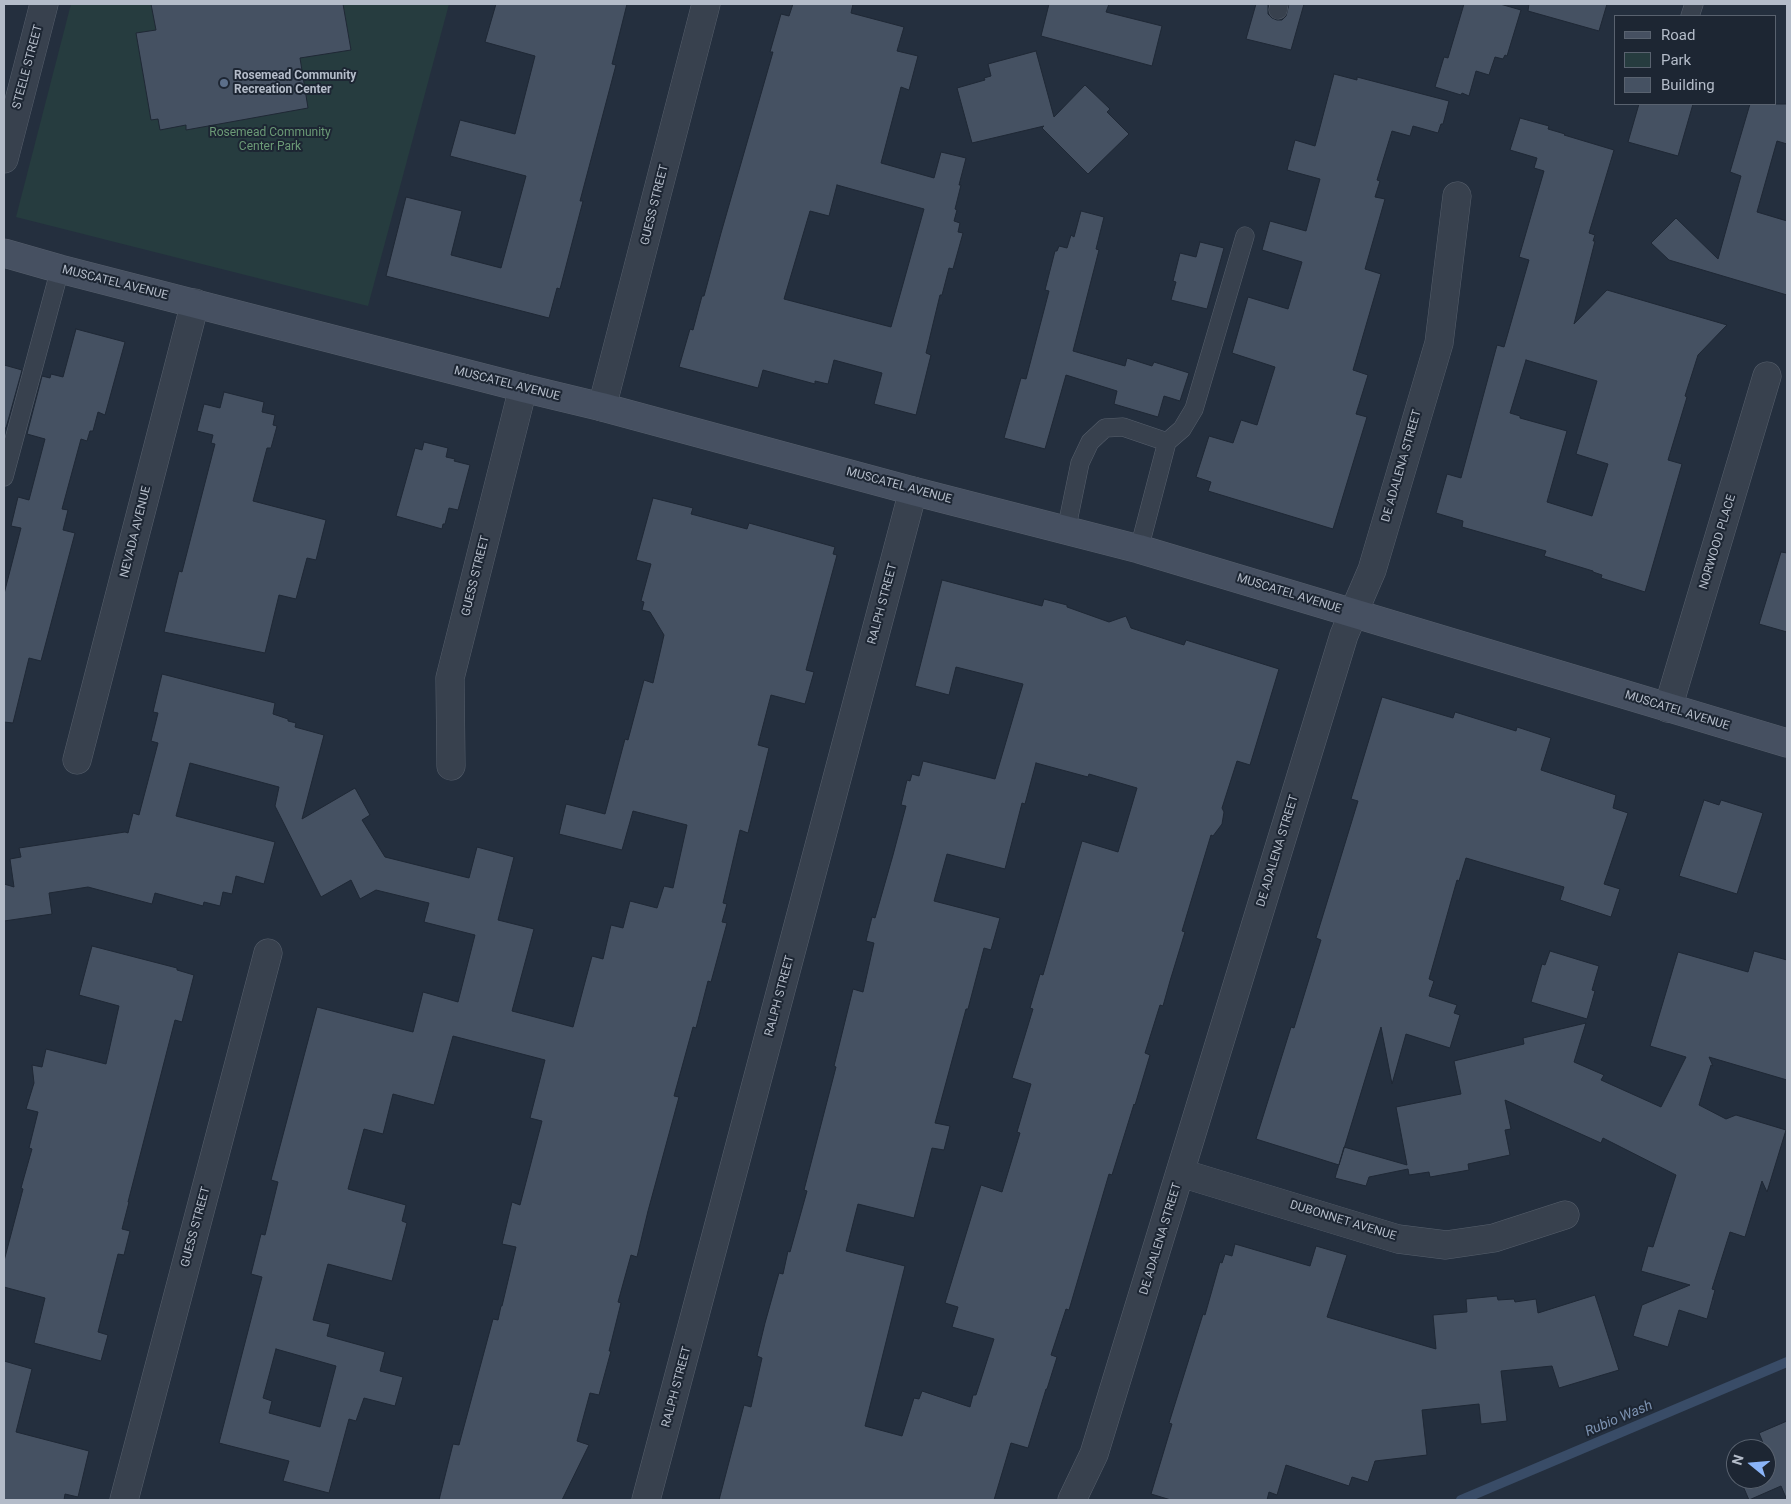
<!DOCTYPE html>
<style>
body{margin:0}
#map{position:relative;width:1791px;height:1504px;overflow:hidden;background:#242f3e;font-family:Roboto,sans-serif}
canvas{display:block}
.frame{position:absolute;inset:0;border:5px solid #b4bcc9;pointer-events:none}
.legend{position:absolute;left:1614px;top:15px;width:162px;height:90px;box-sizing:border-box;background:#1d2633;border:1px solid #59626f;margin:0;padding:6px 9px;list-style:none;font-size:15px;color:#b4bcc9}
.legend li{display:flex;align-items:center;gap:10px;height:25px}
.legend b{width:25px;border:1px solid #59626f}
.north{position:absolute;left:1726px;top:1439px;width:50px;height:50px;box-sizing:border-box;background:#1d2633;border:1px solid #59626f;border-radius:50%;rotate:287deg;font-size:14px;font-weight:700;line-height:20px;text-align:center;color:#b4bcc9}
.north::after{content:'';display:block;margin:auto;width:18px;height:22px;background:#8ab4f8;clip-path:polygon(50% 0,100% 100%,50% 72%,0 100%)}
</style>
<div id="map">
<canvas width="1791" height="1504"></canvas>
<div class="frame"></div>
<ul class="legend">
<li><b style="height:6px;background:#465061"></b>Road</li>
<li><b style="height:14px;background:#263c3f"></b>Park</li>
<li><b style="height:14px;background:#455162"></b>Building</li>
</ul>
<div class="north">N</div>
</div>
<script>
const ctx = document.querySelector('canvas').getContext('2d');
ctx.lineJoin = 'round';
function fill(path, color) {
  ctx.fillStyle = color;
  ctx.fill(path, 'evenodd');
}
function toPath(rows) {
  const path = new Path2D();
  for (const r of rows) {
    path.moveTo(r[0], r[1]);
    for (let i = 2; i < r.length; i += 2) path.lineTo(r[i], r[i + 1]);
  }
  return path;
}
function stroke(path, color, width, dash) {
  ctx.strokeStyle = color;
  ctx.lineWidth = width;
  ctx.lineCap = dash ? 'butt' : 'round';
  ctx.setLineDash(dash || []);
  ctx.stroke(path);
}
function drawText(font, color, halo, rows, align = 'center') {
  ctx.font = font + ' Roboto,sans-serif';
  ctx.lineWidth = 4;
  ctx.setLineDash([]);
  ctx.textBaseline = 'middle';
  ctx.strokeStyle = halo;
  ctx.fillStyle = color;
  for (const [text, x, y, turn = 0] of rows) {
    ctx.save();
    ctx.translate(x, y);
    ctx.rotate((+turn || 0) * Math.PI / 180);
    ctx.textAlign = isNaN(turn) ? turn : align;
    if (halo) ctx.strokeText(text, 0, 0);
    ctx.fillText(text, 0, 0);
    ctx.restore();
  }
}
const green = toPath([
 [71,4,449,4,368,306,16,217]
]);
const stream = toPath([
 [1461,1500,1787,1362]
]);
const building = toPath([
 [151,4,343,4,351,50,300,58,308,108,186,130,186,125,160,130,158,119,151,120,136,33,156,30,151,4],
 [496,4,627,4,612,64,616,65,580,201,583,201,560,289,557,288,549,318,386,276,406,197,462,211,451,255,501,268,526,176,450,156,460,120,515,134,535,56,485,42,496,4],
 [793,4,853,4,851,13,904,27,897,51,918,56,909,90,901,87,881,163,934,178,941,152,966,158,959,185,961,185,955,209,957,210,954,221,960,223,958,232,963,233,953,269,949,268,942,295,940,295,926,353,931,355,916,415,874,404,882,373,834,360,828,384,815,381,815,384,763,370,758,388,679,367,690,329,693,330,702,296,704,296,721,233,773,52,770,52,781,14,789,16,793,4],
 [837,185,924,209,891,327,784,299,810,211,829,216,837,185],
 [1049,4,1109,4,1106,12,1162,26,1152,66,1041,36,1049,4],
 [1256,4,1268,4,1268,14,1272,18,1277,20,1282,20,1286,16,1289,4,1304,4,1291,50,1246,39,1256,4],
 [1464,4,1500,4,1521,10,1507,56,1505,55,1503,59,1495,57,1489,75,1476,71,1469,96,1462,93,1461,95,1435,87,1444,57,1448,58,1464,4],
 [1529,4,1607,4,1599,31,1528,11,1529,4],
 [1036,51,1054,117,1085,85,1110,109,1107,112,1129,134,1088,174,1042,128,1044,126,972,143,957,88,985,80,984,78,991,76,988,64,1036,51],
 [1334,74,1357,80,1357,77,1449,101,1443,124,1441,124,1438,133,1413,126,1410,136,1392,131,1377,180,1380,181,1375,197,1385,199,1365,269,1381,274,1353,370,1368,375,1356,414,1367,417,1333,529,1208,491,1211,482,1196,477,1209,436,1233,443,1241,420,1257,425,1275,367,1232,353,1248,297,1288,309,1302,262,1262,250,1270,221,1306,231,1320,179,1287,170,1295,140,1315,146,1334,74],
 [1639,104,1693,104,1678,156,1628,142,1639,104],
 [1750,104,1787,104,1787,144,1777,141,1757,212,1787,221,1787,295,1669,260,1651,243,1676,218,1718,259,1741,176,1730,172,1750,104],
 [1520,118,1549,126,1548,129,1565,134,1564,135,1614,150,1589,233,1595,235,1593,241,1595,241,1574,324,1607,290,1727,325,1698,355,1685,396,1687,397,1668,460,1682,464,1645,592,1601,578,1602,575,1593,572,1593,571,1544,556,1546,551,1462,527,1463,521,1436,513,1447,474,1461,478,1497,345,1504,347,1529,260,1519,257,1544,171,1534,168,1537,158,1510,150,1520,118],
 [1526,360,1597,381,1576,454,1608,464,1592,516,1547,502,1567,431,1520,418,1520,416,1510,413,1526,360],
 [1081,211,1104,217,1096,249,1099,250,1073,351,1125,366,1127,358,1152,366,1154,362,1189,373,1180,401,1164,396,1158,417,1114,404,1117,391,1066,375,1045,449,1004,438,1021,378,1026,379,1049,291,1045,290,1055,251,1057,251,1059,246,1067,248,1071,235,1074,237,1081,211],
 [1200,242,1224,248,1207,309,1171,300,1176,282,1173,281,1180,253,1196,257,1200,242],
 [76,329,125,342,105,415,98,412,93,431,90,431,87,441,81,439,62,509,68,510,63,530,75,533,41,661,29,658,13,723,4,722,4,594,21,528,11,526,18,497,29,500,45,439,27,434,42,376,50,378,51,374,63,377,76,329],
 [4,365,22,370,6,428,4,428,4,365],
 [224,392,264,402,262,412,275,415,273,425,277,426,271,448,267,448,253,501,326,520,316,560,307,558,296,599,279,595,265,653,164,632,179,571,182,572,215,444,211,443,213,435,197,431,204,404,220,408,224,392],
 [424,442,448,448,446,457,455,459,454,461,470,465,458,510,449,508,445,524,443,524,442,529,396,516,415,448,422,450,424,442],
 [653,498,693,508,691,514,747,529,749,523,835,547,833,554,837,555,806,670,814,672,805,704,771,695,758,745,769,748,748,833,740,830,723,903,727,904,722,922,727,923,711,982,708,981,696,1028,693,1027,674,1096,679,1097,648,1211,637,1257,631,1255,618,1302,621,1303,609,1351,611,1351,599,1395,590,1393,577,1441,589,1445,562,1500,439,1500,453,1444,459,1445,493,1319,498,1320,501,1306,502,1306,516,1247,502,1244,512,1202,520,1205,542,1121,530,1118,545,1060,453,1036,434,1105,393,1094,383,1134,364,1129,348,1189,406,1205,402,1221,407,1223,392,1281,328,1264,313,1320,330,1324,327,1336,385,1352,380,1371,403,1377,395,1406,364,1398,356,1421,349,1419,329,1493,283,1481,289,1461,219,1443,262,1277,251,1274,261,1234,265,1235,278,1182,271,1180,317,1007,413,1032,423,992,458,1002,475,935,424,922,429,903,376,890,360,899,351,880,321,897,275,806,279,787,190,763,176,816,275,842,264,884,236,876,232,894,223,892,220,906,204,902,203,906,155,893,152,904,88,887,49,893,52,914,4,921,4,884,14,887,10,859,21,857,19,848,125,832,128,833,133,813,139,815,158,743,151,741,158,713,153,712,162,674,275,703,273,714,288,719,288,721,296,723,295,727,324,735,302,819,355,788,370,815,362,820,385,857,469,878,477,847,514,857,498,920,534,929,512,1011,573,1027,592,956,603,959,611,925,623,928,630,901,657,908,664,886,673,888,687,825,633,811,622,850,559,834,566,804,605,814,625,739,628,740,644,680,653,683,664,635,650,612,642,610,644,602,641,601,651,564,636,560,653,498],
 [276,1349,336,1366,320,1427,269,1413,272,1401,263,1398,276,1349],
 [1781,552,1787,553,1787,632,1759,624,1781,552],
 [942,580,1042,606,1044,599,1067,605,1067,607,1109,622,1126,616,1131,628,1184,645,1186,640,1279,669,1250,765,1237,761,1222,808,1224,812,1222,824,1213,836,1211,835,1182,931,1185,932,1170,981,1163,1006,1160,1005,1145,1053,1150,1055,1135,1105,1134,1104,1112,1175,1109,1174,1069,1310,1066,1309,1051,1355,1057,1357,1047,1389,1046,1389,1028,1448,1011,1443,994,1500,719,1500,744,1405,751,1407,762,1358,757,1356,765,1323,779,1273,783,1274,788,1251,790,1252,807,1191,804,1190,836,1067,834,1066,853,989,863,992,874,943,866,941,872,917,875,918,893,855,906,806,901,805,907,780,910,781,912,774,919,776,923,761,995,779,1023,684,956,667,949,695,915,686,942,580],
 [1036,763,1088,777,1089,774,1137,788,1118,852,1082,841,1043,975,1040,974,1030,1008,1033,1009,1012,1078,1031,1084,1017,1132,1020,1133,1002,1192,981,1185,945,1303,958,1307,952,1327,994,1339,976,1395,973,1395,970,1407,922,1391,919,1399,914,1398,902,1436,865,1426,905,1266,846,1251,858,1204,914,1218,932,1148,944,1150,950,1126,935,1123,966,1009,968,1009,984,948,991,950,1000,918,934,901,947,854,1005,869,1022,803,1025,804,1036,763],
 [1382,697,1453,718,1455,712,1516,731,1517,727,1551,738,1541,770,1616,795,1613,808,1628,813,1604,884,1620,889,1611,917,1560,900,1564,887,1466,858,1459,881,1457,880,1429,979,1434,981,1429,996,1457,1005,1454,1013,1460,1015,1450,1048,1406,1034,1392,1084,1381,1027,1339,1165,1256,1139,1291,1027,1294,1028,1321,940,1316,938,1358,801,1351,799,1382,697],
 [1704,800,1719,805,1721,800,1763,813,1737,894,1679,876,1704,800],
 [92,946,177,968,177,970,194,975,182,1022,175,1020,128,1202,129,1202,122,1229,130,1231,124,1255,118,1254,98,1332,108,1335,101,1361,34,1343,45,1298,4,1287,4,1261,23,1189,21,1188,32,1149,29,1148,38,1112,26,1109,34,1083,32,1065,42,1067,46,1049,106,1064,119,1006,79,995,92,946],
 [1550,951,1599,966,1592,990,1595,991,1587,1019,1531,1002,1542,964,1545,965,1550,951],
 [1754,951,1787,960,1787,1080,1709,1057,1713,1066,1711,1065,1699,1105,1726,1119,1736,1115,1786,1130,1767,1192,1762,1181,1745,1237,1730,1232,1712,1289,1715,1290,1707,1319,1679,1310,1668,1347,1633,1336,1642,1305,1690,1285,1641,1271,1648,1246,1653,1247,1676,1175,1603,1138,1601,1143,1505,1100,1511,1129,1505,1130,1510,1155,1468,1164,1469,1170,1430,1177,1429,1172,1409,1175,1408,1169,1369,1177,1366,1186,1335,1178,1344,1147,1407,1165,1396,1107,1461,1094,1454,1061,1524,1044,1523,1038,1586,1023,1574,1062,1604,1075,1601,1080,1661,1107,1686,1057,1650,1046,1678,952,1748,972,1754,951],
 [1235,1244,1310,1266,1316,1246,1347,1255,1327,1317,1436,1349,1433,1315,1467,1312,1466,1299,1497,1296,1498,1300,1514,1299,1515,1302,1536,1299,1538,1313,1595,1295,1619,1370,1559,1388,1552,1366,1501,1371,1507,1421,1481,1424,1479,1404,1422,1410,1427,1455,1375,1461,1368,1482,1352,1477,1349,1486,1286,1465,1277,1495,1269,1492,1267,1500,1171,1500,1151,1494,1172,1424,1169,1423,1203,1314,1205,1315,1220,1262,1222,1263,1225,1254,1232,1256,1235,1244],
 [4,1361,32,1369,16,1432,89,1451,78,1497,65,1494,64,1500,4,1500,4,1361],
 [1787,1421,1787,1500,1781,1486,1749,1500,1740,1479,1766,1479,1766,1456,1768,1455,1759,1433,1787,1421]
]);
const lane = toPath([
 [1278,10,1279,4],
 [1690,16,1694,4],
 [1167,442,1182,429,1194,409,1245,236],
 [4,477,60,269],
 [1066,531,1080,463,1090,442,1105,428,1123,427,1167,442,1139,549]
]);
const street = toPath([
 [4,159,44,4],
 [602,407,706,4],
 [1668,708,1767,376],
 [77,760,195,303],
 [451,766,450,678,523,388],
 [1181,1173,1398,1239,1446,1245,1494,1238,1565,1215],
 [124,1500,268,953],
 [646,1500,913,491],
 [1072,1500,1094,1454,1344,635,1372,570,1439,343,1457,196]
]);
const secondary = toPath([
 [4,253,60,269,523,388,602,407,913,491,1139,549,1787,743]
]);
const markers = [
 [224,83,5,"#5c6f8a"]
];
const streetNames = [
 ["STEELE STREET",28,67,-75],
 ["GUESS STREET",655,205,-76],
 ["MUSCATEL AVENUE",115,283,14],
 ["MUSCATEL AVENUE",507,384,14],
 ["DE ADALENA STREET",1402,466,-74],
 ["MUSCATEL AVENUE",899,486,15],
 ["NEVADA AVENUE",136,532,-76],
 ["NORWOOD PLACE",1718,542,-73],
 ["GUESS STREET",476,576,-76],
 ["MUSCATEL AVENUE",1289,594,17],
 ["RALPH STREET",883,604,-75],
 ["MUSCATEL AVENUE",1677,711,17],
 ["DE ADALENA STREET",1278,851,-73],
 ["RALPH STREET",780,996,-75],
 ["DUBONNET AVENUE",1343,1221,17],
 ["GUESS STREET",196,1227,-75],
 ["DE ADALENA STREET",1161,1239,-73],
 ["RALPH STREET",677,1387,-75]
];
const poiNames = [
 ["Rosemead Community",234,76],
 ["Recreation Center",234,90]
];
const parkNames = [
 ["Rosemead Community",270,133],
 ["Center Park",270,147]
];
const waterNames = [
 ["Rubio Wash",1619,1419,-23]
];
fill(green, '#263c3f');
stroke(stream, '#394c67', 10);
fill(building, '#455162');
stroke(building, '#1f2835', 1);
stroke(lane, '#565f6c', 19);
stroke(street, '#565f6c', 29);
stroke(secondary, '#565f6c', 29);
stroke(lane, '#38414e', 18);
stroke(street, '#38414e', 28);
stroke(secondary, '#465061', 28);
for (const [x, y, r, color] of markers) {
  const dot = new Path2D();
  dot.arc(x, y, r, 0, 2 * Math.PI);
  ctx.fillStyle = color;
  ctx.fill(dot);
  stroke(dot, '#1d2633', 2);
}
drawText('12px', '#b4bcc9', '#1d2633', streetNames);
drawText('bold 12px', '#b4bcc9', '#1d2633', poiNames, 'left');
drawText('12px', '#6b9a76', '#1d2633', parkNames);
drawText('italic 14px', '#7c92b1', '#1d2633', waterNames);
</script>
